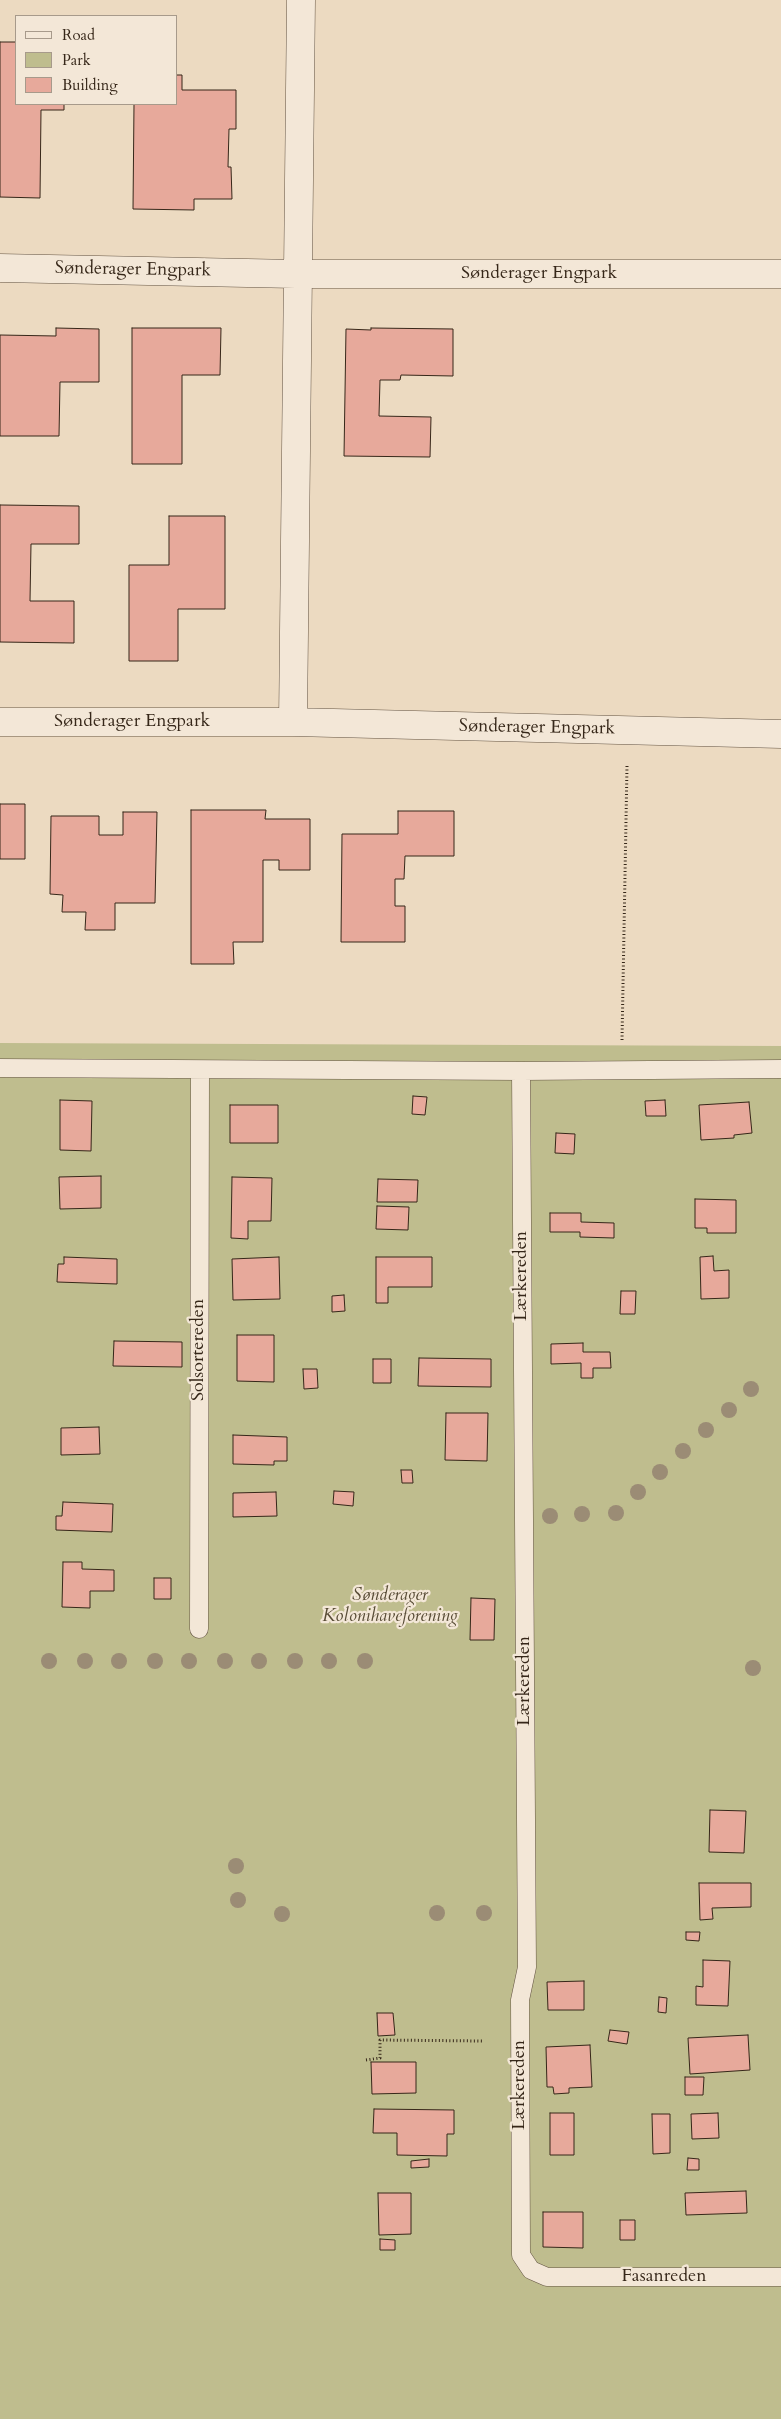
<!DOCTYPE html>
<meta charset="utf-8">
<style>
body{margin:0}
#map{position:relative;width:781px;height:2419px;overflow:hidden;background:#ecdac1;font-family:Cardo,serif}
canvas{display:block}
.legend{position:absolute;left:15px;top:15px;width:162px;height:90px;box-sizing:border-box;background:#f3e7d7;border:1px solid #a79a8b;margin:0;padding:6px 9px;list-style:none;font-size:15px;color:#362719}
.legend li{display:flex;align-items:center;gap:10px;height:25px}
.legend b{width:25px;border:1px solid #a79a8b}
</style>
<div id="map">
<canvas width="781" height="2419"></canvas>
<ul class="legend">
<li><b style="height:6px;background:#f3e7d7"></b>Road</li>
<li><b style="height:14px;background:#bfbd8e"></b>Park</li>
<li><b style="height:14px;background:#e7a99b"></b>Building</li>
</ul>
</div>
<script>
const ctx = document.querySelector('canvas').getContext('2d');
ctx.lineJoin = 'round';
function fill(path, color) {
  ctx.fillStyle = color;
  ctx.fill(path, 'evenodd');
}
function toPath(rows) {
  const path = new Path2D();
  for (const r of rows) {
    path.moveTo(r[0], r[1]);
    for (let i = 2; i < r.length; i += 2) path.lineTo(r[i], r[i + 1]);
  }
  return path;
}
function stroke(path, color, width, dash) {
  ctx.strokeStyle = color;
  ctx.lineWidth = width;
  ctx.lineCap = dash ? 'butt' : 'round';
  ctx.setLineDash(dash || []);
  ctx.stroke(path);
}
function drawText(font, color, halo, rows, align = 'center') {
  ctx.font = font + ' Cardo,serif';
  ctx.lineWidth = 4.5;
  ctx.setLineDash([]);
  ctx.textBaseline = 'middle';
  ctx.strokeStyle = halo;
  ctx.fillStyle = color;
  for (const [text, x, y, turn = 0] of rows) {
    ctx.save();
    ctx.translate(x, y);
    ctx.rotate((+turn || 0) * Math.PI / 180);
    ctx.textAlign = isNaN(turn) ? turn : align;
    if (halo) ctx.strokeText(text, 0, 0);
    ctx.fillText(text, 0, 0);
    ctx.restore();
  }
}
const green = toPath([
 [0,1043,781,1046,781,2419,0,2419]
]);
const building = toPath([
 [0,42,16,42,16,104,64,104,64,110,41,110,40,198,0,197,0,42],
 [176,75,182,75,182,90,236,90,236,129,229,129,228,167,231,167,232,199,194,199,194,210,133,209,134,104,176,104,176,75],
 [56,328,99,329,99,382,60,382,59,436,0,436,0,335,56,336,56,328],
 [132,328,221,328,220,375,182,375,182,464,132,464,132,328],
 [371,328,453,329,453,376,401,375,400,380,380,380,379,416,431,417,430,457,344,456,346,329,371,330,371,328],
 [0,505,79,506,79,544,31,544,30,601,74,601,74,643,0,642,0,505],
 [169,516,225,516,225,609,178,609,178,661,129,661,129,565,169,565,169,516],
 [0,804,25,804,25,859,0,859,0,804],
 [191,810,266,810,265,819,310,819,310,870,279,870,279,860,263,860,263,942,233,942,234,964,191,964,191,810],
 [398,811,454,811,454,856,405,856,404,879,395,879,395,906,405,906,405,942,341,942,342,834,398,834,398,811],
 [123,812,157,812,155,903,115,903,115,930,85,930,86,912,62,912,63,895,50,894,51,816,99,816,99,835,123,835,123,812],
 [413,1096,427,1097,425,1115,412,1114,413,1096],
 [60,1100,92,1101,91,1151,60,1150,60,1100],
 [665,1100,666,1116,646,1116,645,1101,665,1100],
 [749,1102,752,1133,734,1135,734,1138,701,1140,699,1105,749,1102],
 [230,1105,278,1105,278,1143,230,1143,230,1105],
 [556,1133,575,1134,574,1154,555,1153,556,1133],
 [101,1176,101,1208,60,1209,59,1177,101,1176],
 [232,1177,272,1178,271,1221,248,1221,248,1239,231,1238,232,1177],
 [378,1179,418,1180,417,1202,377,1202,378,1179],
 [695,1199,736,1200,736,1233,707,1233,707,1228,695,1228,695,1199],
 [377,1206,409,1207,408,1230,376,1229,377,1206],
 [550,1213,581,1213,581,1222,614,1223,614,1238,580,1237,580,1232,550,1232,550,1213],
 [713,1256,714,1271,729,1270,729,1298,701,1299,700,1257,713,1256],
 [64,1257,117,1259,117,1284,57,1282,58,1264,64,1264,64,1257],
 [279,1257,280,1299,233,1300,232,1259,279,1257],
 [376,1257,432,1257,432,1287,388,1287,388,1303,376,1303,376,1257],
 [621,1291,636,1291,635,1314,620,1314,621,1291],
 [344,1295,345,1311,332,1312,332,1296,344,1295],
 [237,1335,274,1335,274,1382,237,1381,237,1335],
 [114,1341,182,1342,182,1367,113,1366,114,1341],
 [583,1343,583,1352,610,1352,611,1368,593,1368,593,1378,581,1378,581,1363,551,1364,551,1344,583,1343],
 [419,1358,491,1359,491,1387,418,1386,419,1358],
 [373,1359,391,1359,391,1383,373,1383,373,1359],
 [303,1369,317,1369,318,1388,304,1389,303,1369],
 [446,1413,488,1413,487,1461,445,1460,446,1413],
 [99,1427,100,1454,61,1455,61,1428,99,1427],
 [233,1435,287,1437,287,1461,274,1461,274,1465,233,1464,233,1435],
 [401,1470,412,1470,413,1483,402,1483,401,1470],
 [334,1491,354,1492,353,1506,333,1504,334,1491],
 [276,1492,277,1516,233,1517,233,1493,276,1492],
 [63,1502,113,1504,112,1532,56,1530,56,1516,62,1516,63,1502],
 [63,1562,82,1562,82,1569,114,1570,114,1591,90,1591,90,1608,62,1607,63,1562],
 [154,1578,171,1578,171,1599,154,1599,154,1578],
 [471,1598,495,1599,494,1640,470,1640,471,1598],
 [710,1810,746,1811,744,1853,709,1852,710,1810],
 [699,1883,751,1883,751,1907,712,1908,713,1919,700,1920,699,1883],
 [686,1932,700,1932,699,1941,686,1940,686,1932],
 [703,1960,730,1961,728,2006,696,2005,696,1986,703,1987,703,1960],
 [584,1981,584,2010,548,2010,547,1982,584,1981],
 [659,1997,667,1998,666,2013,658,2012,659,1997],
 [377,2013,393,2013,395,2035,378,2036,377,2013],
 [610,2030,629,2032,627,2044,608,2041,610,2030],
 [748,2035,750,2070,690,2074,688,2038,748,2035],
 [590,2045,592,2087,569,2088,569,2093,554,2094,553,2087,547,2087,546,2047,590,2045],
 [371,2062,416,2062,416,2093,372,2094,371,2062],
 [685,2077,704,2077,703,2095,685,2095,685,2077],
 [374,2109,454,2110,454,2134,447,2134,447,2156,397,2155,397,2133,373,2133,374,2109],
 [550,2113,574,2113,574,2155,550,2155,550,2113],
 [718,2113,719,2138,692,2139,691,2114,718,2113],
 [652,2114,670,2114,670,2153,653,2154,652,2114],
 [688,2158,699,2159,699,2170,687,2170,688,2158],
 [429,2159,429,2167,411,2168,411,2161,429,2159],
 [746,2191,747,2213,686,2215,685,2193,746,2191],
 [378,2193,411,2193,411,2234,379,2235,378,2193],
 [543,2212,583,2212,583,2248,543,2247,543,2212],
 [620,2220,635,2220,635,2240,620,2240,620,2220],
 [380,2239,395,2240,395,2250,380,2250,380,2239]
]);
const path = toPath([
 [622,1040,627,766],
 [366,2060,380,2058,380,2040,482,2041]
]);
const lane = toPath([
 [0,1068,521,1071,781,1069],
 [521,1071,527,1967,520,2000,521,2255,531,2270,547,2277,781,2277],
 [199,1629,200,1070]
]);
const street = toPath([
 [0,268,296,274,781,274],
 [0,722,293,722,781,734],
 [293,722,301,0]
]);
const trees = [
 [751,1389],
 [729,1410],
 [706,1430],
 [683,1451],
 [660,1472],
 [638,1492],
 [616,1513],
 [582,1514],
 [550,1516],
 [49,1661],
 [85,1661],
 [119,1661],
 [155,1661],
 [189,1661],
 [225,1661],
 [259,1661],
 [295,1661],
 [329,1661],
 [365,1661],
 [753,1668],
 [236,1866],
 [238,1900],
 [437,1913],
 [484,1913],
 [282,1914]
];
const streetNames = [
 ["Sønderager Engpark",133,270,1],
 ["Sønderager Engpark",539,274],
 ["Sønderager Engpark",132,722],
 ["Sønderager Engpark",537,728,1],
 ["Lærkereden",522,1276,-90],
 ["Solsortereden",199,1350,-90],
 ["Lærkereden",525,1681,-90],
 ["Lærkereden",520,2085,-90],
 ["Fasanreden",664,2277]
];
const parkNames = [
 ["Sønderager",390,1596],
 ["Kolonihaveforening",390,1617]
];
fill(green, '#bfbd8e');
fill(building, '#e7a99b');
stroke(building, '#362719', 1);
stroke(lane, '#645443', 19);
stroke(street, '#645443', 29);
stroke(path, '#362719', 3, [1, 2.5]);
stroke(lane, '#f3e7d7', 18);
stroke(street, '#f3e7d7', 28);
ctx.fillStyle = '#9b8c75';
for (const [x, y] of trees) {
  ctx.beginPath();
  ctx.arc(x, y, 8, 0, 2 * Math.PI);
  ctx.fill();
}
drawText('18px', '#362719', '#f3e7d7', streetNames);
drawText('italic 18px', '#584c36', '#f3e7d7', parkNames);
</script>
